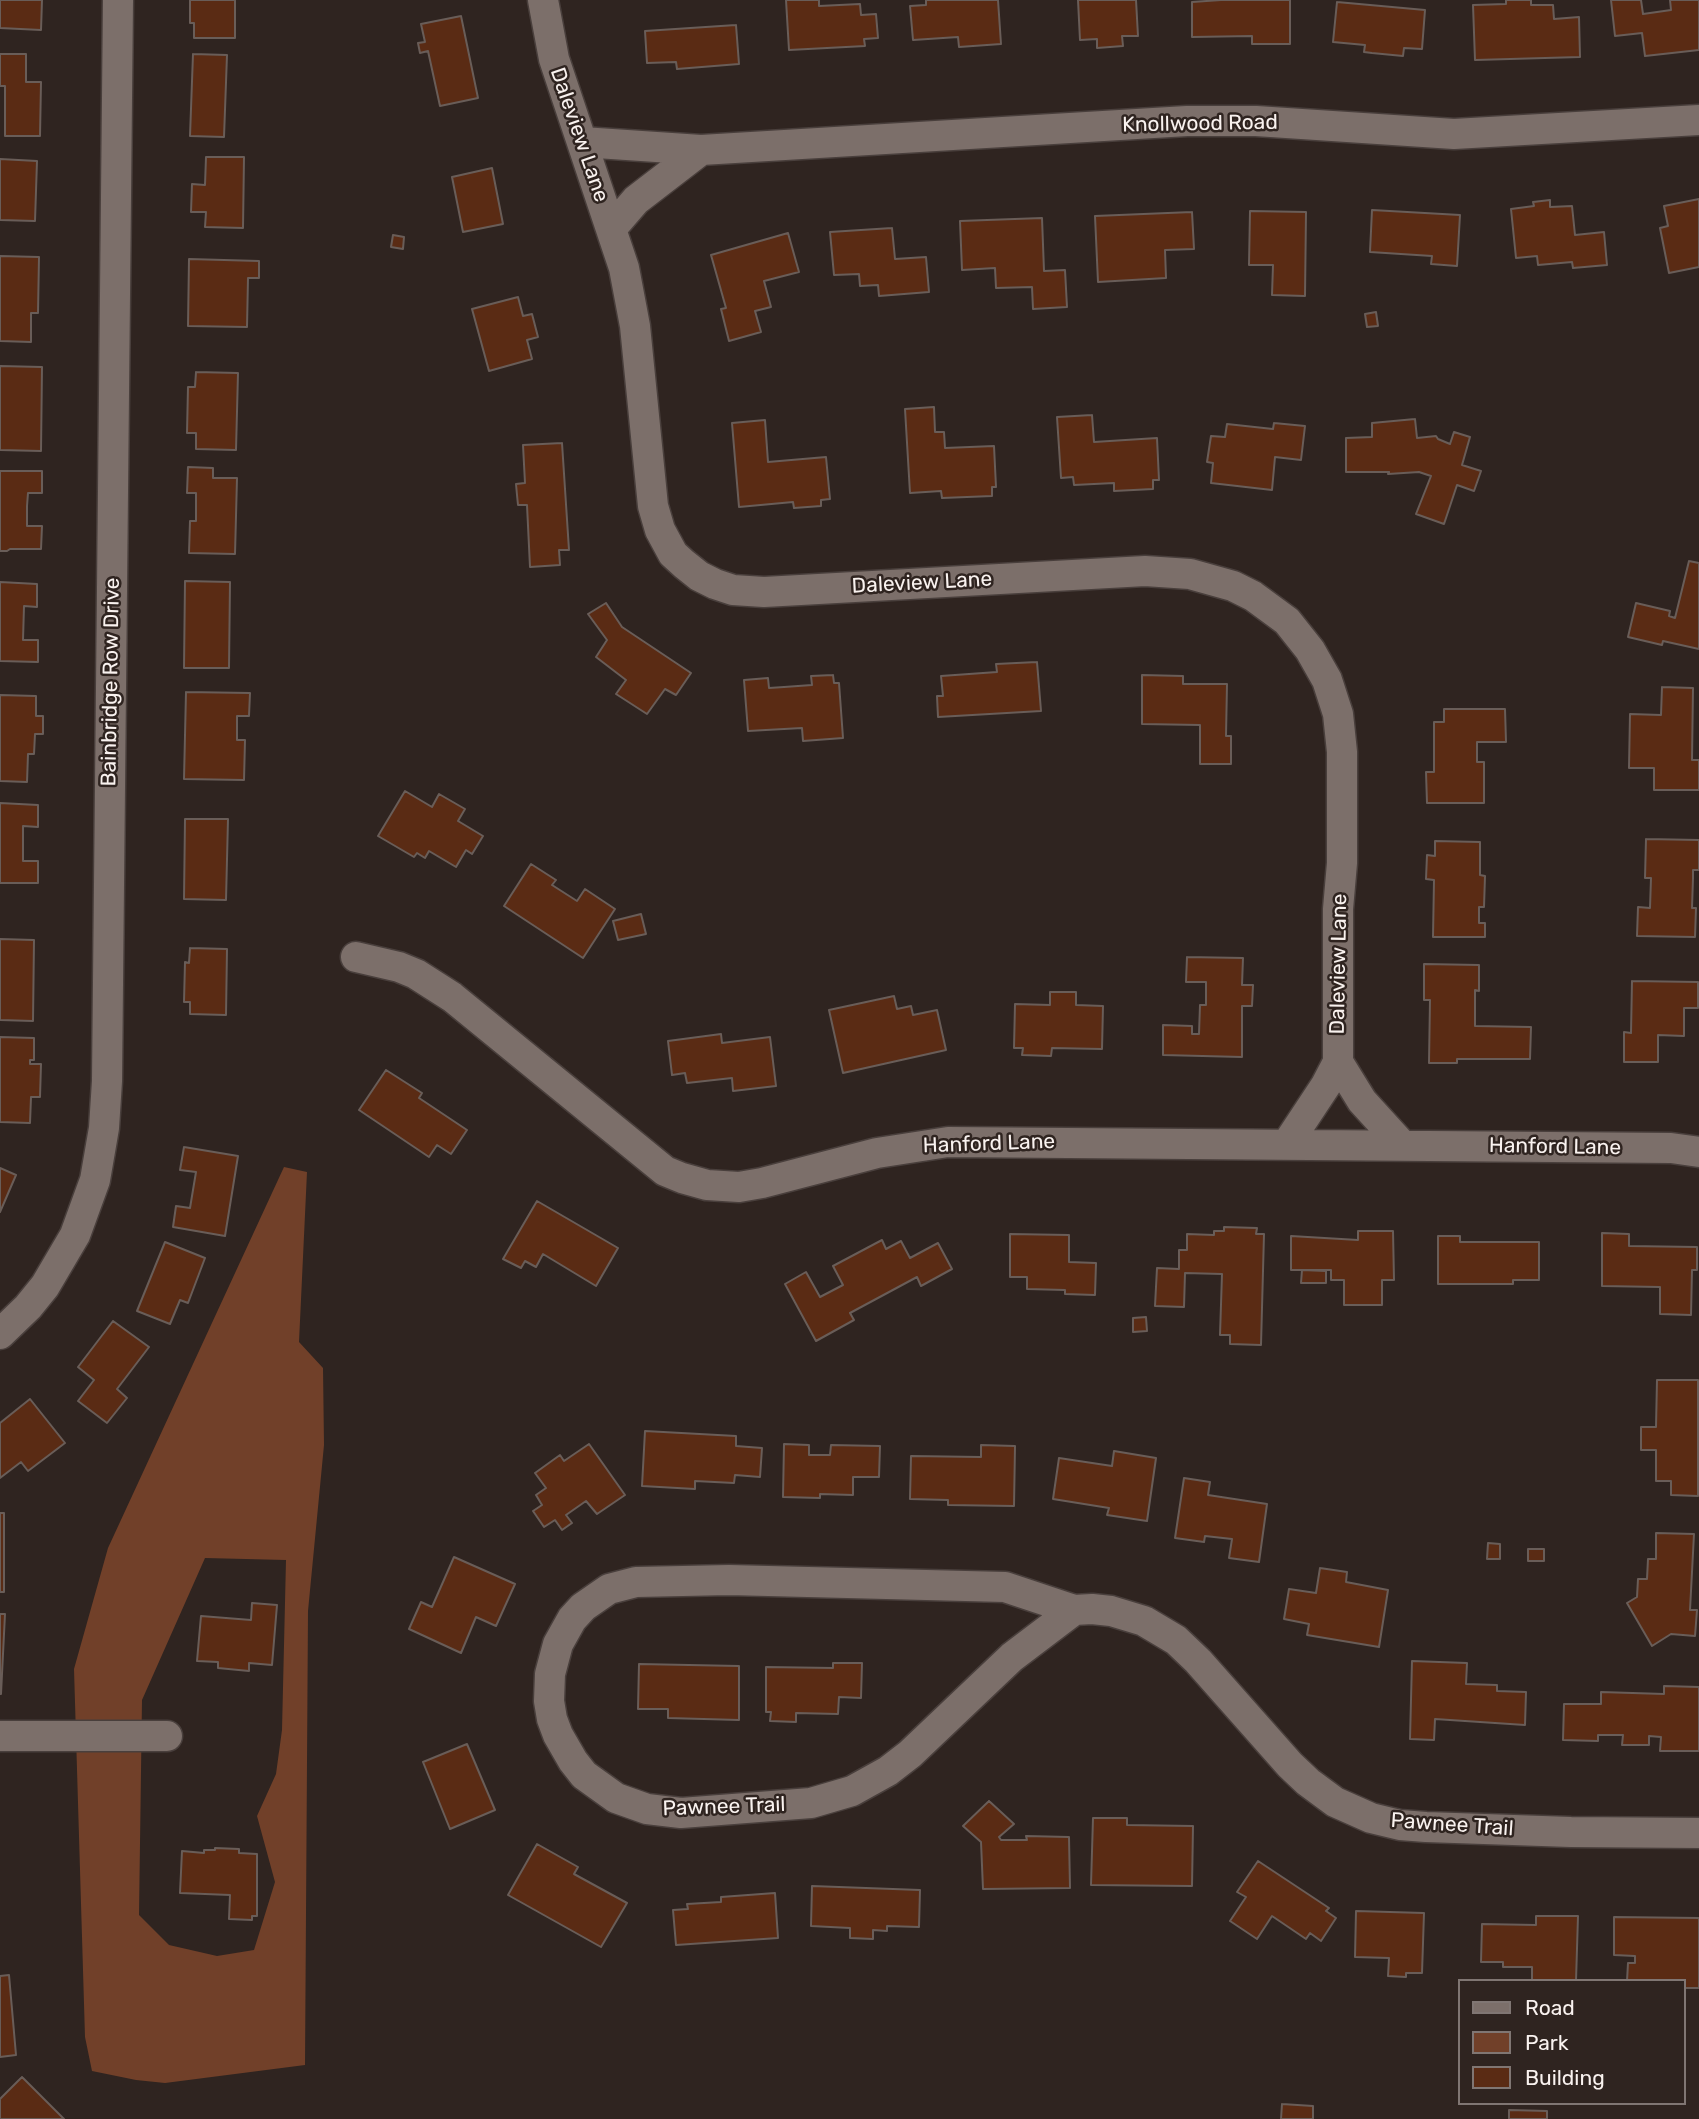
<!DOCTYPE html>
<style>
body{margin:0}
#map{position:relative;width:1699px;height:2119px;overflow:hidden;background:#2f2420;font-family:Rubik,sans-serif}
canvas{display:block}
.legend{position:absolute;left:1458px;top:1979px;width:228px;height:126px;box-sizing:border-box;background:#2f2420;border:2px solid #807673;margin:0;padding:9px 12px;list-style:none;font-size:21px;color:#f9f2ef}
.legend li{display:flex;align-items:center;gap:14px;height:35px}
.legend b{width:35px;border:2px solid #807673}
</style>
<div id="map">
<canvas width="1699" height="2119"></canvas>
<ul class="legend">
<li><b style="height:9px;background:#7c6f6a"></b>Road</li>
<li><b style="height:19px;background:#714029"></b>Park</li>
<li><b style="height:19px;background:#5a2b14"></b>Building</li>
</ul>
</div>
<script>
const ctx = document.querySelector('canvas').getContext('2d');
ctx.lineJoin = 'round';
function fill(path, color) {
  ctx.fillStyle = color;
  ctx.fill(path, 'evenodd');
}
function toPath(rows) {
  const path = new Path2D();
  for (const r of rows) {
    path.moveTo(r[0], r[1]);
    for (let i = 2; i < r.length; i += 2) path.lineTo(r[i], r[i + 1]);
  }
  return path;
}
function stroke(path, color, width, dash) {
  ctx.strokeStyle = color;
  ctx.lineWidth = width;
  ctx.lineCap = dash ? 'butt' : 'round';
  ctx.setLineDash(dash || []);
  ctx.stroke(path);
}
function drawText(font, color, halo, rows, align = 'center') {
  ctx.font = font + ' Rubik,sans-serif';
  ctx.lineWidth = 5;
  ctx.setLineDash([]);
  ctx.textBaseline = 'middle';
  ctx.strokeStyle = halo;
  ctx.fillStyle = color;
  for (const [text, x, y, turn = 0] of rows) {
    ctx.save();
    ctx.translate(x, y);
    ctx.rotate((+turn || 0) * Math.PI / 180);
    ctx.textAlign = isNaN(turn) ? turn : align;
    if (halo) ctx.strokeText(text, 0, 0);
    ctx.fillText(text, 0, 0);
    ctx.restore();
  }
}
const green = toPath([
 [284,1167,307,1172,299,1342,323,1368,324,1445,308,1611,305,2065,165,2083,136,2080,92,2071,85,2037,74,1669,108,1548],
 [205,1558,286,1560,282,1730,276,1774,257,1816,275,1882,254,1950,217,1956,169,1945,139,1915,142,1700]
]);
const building = toPath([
 [0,0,42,0,41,30,0,28,0,0],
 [190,0,235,0,235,38,194,38,194,23,190,23,190,0],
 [786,0,819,0,819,6,860,4,861,15,876,14,878,38,864,39,865,46,789,50,786,0],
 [926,0,998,0,1001,44,959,47,958,37,913,40,910,6,926,5,926,0],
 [1078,0,1136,0,1138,36,1122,36,1123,46,1097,48,1097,39,1080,40,1078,0],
 [1221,0,1290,0,1290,44,1252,44,1252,36,1192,37,1192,2,1221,0],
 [1506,0,1531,0,1531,5,1553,5,1554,19,1579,17,1580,57,1475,60,1473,5,1506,4,1506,0],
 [1611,0,1641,0,1643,14,1671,10,1670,0,1699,0,1699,50,1645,56,1642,33,1615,36,1611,0],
 [1337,2,1425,10,1422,49,1404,48,1403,56,1372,53,1364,52,1365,45,1333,42,1337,2],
 [461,16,478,98,440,106,428,51,420,53,418,43,425,42,421,24,461,16],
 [736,25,739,64,677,69,676,62,647,63,645,31,736,25],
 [0,54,26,54,26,82,41,82,40,136,5,136,5,86,0,86,0,54],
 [193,54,227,55,224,137,190,136,193,54],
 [206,157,244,157,243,228,205,227,206,212,191,212,192,184,205,185,206,157],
 [0,159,37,161,35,221,0,220,0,159],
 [492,168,503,224,463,232,452,177,492,168],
 [1699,199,1699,267,1669,273,1660,228,1668,226,1664,206,1699,199],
 [1550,200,1550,207,1572,206,1575,235,1604,232,1607,265,1573,268,1572,262,1538,265,1537,256,1516,258,1511,209,1534,206,1533,202,1550,200],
 [1372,210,1460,215,1457,266,1431,264,1432,256,1370,252,1372,210],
 [1250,211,1306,212,1305,296,1272,295,1273,265,1249,265,1250,211],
 [1192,212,1194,249,1165,250,1166,278,1098,282,1095,216,1192,212],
 [1042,218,1044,271,1065,270,1067,307,1033,309,1032,287,996,288,995,268,962,270,960,221,1042,218],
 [892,228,895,259,926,257,929,292,879,296,878,285,860,286,859,274,834,275,830,232,892,228],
 [788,233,799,272,764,281,771,307,755,311,761,332,729,341,721,309,726,308,711,255,788,233],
 [393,235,404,237,403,249,391,247,393,235],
 [0,256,39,257,38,313,31,313,31,342,0,341,0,256],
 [189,259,259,261,259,278,248,278,247,327,188,326,189,259],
 [518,297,523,316,532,314,538,337,527,340,532,359,489,371,472,309,518,297],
 [1376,312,1378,326,1367,327,1365,314,1376,312],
 [0,366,42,367,41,451,0,450,0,366],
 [196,372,238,373,236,450,196,449,196,433,187,433,188,387,195,387,196,372],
 [934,407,935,432,944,432,945,448,994,446,996,487,992,487,992,496,942,498,941,491,910,493,905,409,934,407],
 [1092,415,1094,442,1157,438,1159,480,1153,480,1153,489,1114,491,1114,483,1074,485,1073,477,1061,478,1057,417,1092,415],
 [1415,419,1417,438,1436,436,1438,439,1450,444,1454,432,1470,437,1462,465,1481,471,1474,491,1457,485,1444,524,1416,514,1431,476,1419,472,1388,474,1389,472,1346,472,1346,438,1372,437,1372,423,1415,419],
 [765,420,768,462,826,457,830,499,821,500,821,506,794,508,793,502,739,507,732,423,765,420],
 [1274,423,1305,426,1301,460,1275,457,1272,490,1211,483,1213,463,1207,462,1211,436,1225,437,1227,424,1273,429,1274,423],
 [562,443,569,550,559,550,560,565,530,567,527,505,518,505,517,495,516,484,525,483,523,445,562,443],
 [188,467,213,468,213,478,237,478,235,554,189,553,190,521,196,521,196,493,187,493,188,467],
 [0,471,42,471,42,493,28,493,27,506,27,526,42,526,41,549,10,549,7,551,0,551,0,471],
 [1689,561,1699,563,1699,649,1663,641,1662,645,1628,637,1636,603,1670,611,1669,616,1675,618,1689,561],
 [185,581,230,582,229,668,184,668,185,581],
 [0,582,37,584,37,607,24,606,23,640,38,640,38,662,0,661,0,582],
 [606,603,622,627,691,673,676,695,665,689,647,714,616,694,626,680,596,657,607,640,588,614,606,603],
 [1037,662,1041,711,938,717,937,696,943,696,941,676,997,672,996,664,1037,662],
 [833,675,834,683,839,683,843,738,803,741,802,728,748,731,744,680,768,678,769,688,784,687,812,685,811,676,833,675],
 [1142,675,1183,676,1183,684,1227,684,1226,736,1231,736,1231,764,1200,764,1200,725,1142,724,1142,675],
 [1662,687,1693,688,1692,760,1699,760,1699,790,1654,790,1654,768,1629,768,1630,714,1661,715,1662,687],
 [186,692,250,693,249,716,237,716,237,740,245,740,244,780,184,779,186,692],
 [0,695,36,696,36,716,43,716,43,734,35,734,34,754,28,754,27,782,0,781,0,695],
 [1444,709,1505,709,1506,742,1477,742,1477,762,1484,762,1484,803,1427,803,1426,772,1434,772,1434,722,1444,722,1444,709],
 [405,791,432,807,439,794,465,809,458,821,483,836,472,854,466,850,456,867,429,851,425,858,417,853,414,857,378,836,405,791],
 [0,803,38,805,38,827,23,826,23,861,38,861,38,883,0,883,0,803],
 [185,819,228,819,226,900,184,899,185,819],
 [1646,839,1699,840,1699,870,1693,870,1693,878,1692,908,1696,908,1695,937,1637,936,1638,907,1650,908,1651,878,1645,878,1646,839],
 [1435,841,1480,842,1480,875,1485,876,1484,907,1479,907,1479,923,1485,923,1485,937,1433,937,1434,880,1426,879,1427,855,1435,856,1435,841],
 [531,864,556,880,552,885,577,901,585,889,615,909,583,958,504,906,531,864],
 [641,914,646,934,618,940,613,921,641,914],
 [0,939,34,940,33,1021,0,1020,0,939],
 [190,948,227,949,226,1015,190,1014,190,1002,184,1002,185,962,189,963,190,948],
 [1187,957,1243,958,1242,985,1253,985,1252,1006,1242,1006,1242,1057,1163,1055,1163,1025,1192,1026,1192,1034,1199,1034,1200,1005,1206,1005,1206,982,1186,982,1187,957],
 [1424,964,1479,965,1479,991,1475,990,1475,1026,1531,1027,1530,1059,1457,1059,1457,1063,1429,1063,1430,1000,1424,1000,1424,964],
 [1632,981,1698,982,1698,1008,1684,1008,1684,1036,1658,1035,1658,1062,1624,1062,1624,1032,1631,1033,1632,981],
 [1050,992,1076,992,1076,1005,1103,1006,1102,1049,1052,1048,1051,1056,1022,1055,1023,1048,1014,1048,1015,1004,1050,1005,1050,992],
 [894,996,897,1009,911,1006,913,1015,937,1010,946,1050,843,1073,829,1010,894,996],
 [721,1034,722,1043,770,1037,776,1086,733,1091,732,1078,687,1083,685,1073,672,1075,668,1041,721,1034],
 [0,1037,34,1038,34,1060,30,1060,30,1064,41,1064,40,1097,31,1097,30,1123,0,1122,0,1037],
 [386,1070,422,1093,419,1098,467,1130,451,1154,437,1145,429,1157,359,1110,386,1070],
 [184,1147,238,1156,225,1236,173,1227,176,1206,190,1208,196,1172,180,1170,184,1147],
 [0,1168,16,1175,0,1212,0,1168],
 [537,1201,618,1248,596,1286,543,1254,536,1267,525,1261,521,1268,503,1259,537,1201],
 [1224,1227,1257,1228,1256,1234,1264,1234,1261,1345,1230,1344,1230,1335,1220,1335,1222,1274,1185,1273,1184,1307,1155,1306,1157,1268,1179,1269,1179,1250,1187,1250,1187,1234,1214,1235,1214,1231,1224,1231,1224,1227],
 [1358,1231,1393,1231,1394,1280,1382,1280,1382,1305,1344,1305,1344,1280,1331,1280,1331,1270,1291,1270,1291,1236,1358,1240,1358,1231],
 [1602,1233,1629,1234,1629,1246,1697,1247,1697,1270,1692,1270,1691,1315,1660,1314,1660,1287,1602,1286,1602,1233],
 [1010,1234,1069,1235,1069,1262,1096,1263,1095,1295,1065,1294,1065,1290,1027,1289,1027,1277,1010,1277,1010,1234],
 [1438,1236,1460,1236,1460,1242,1539,1242,1539,1280,1513,1280,1513,1284,1438,1284,1438,1236],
 [882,1240,886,1249,901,1241,910,1258,938,1243,952,1269,921,1286,917,1277,850,1313,854,1320,816,1341,785,1284,806,1272,820,1297,843,1285,833,1266,882,1240],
 [165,1242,205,1258,188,1303,180,1300,170,1324,137,1311,165,1242],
 [1302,1270,1326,1271,1326,1283,1301,1283,1302,1270],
 [1146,1317,1147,1331,1133,1332,1133,1318,1146,1317],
 [113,1321,149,1347,117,1389,127,1398,107,1423,78,1401,94,1380,78,1367,113,1321],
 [1657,1380,1698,1380,1698,1496,1671,1495,1671,1481,1656,1481,1656,1450,1641,1450,1641,1427,1656,1427,1657,1380],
 [30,1399,65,1443,28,1471,21,1462,0,1478,0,1423,30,1399],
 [645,1431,736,1436,736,1446,762,1448,760,1477,735,1475,734,1483,695,1481,695,1489,642,1486,645,1431],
 [589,1444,625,1495,597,1514,586,1501,566,1515,572,1523,562,1530,555,1520,544,1527,533,1511,542,1505,536,1495,546,1488,535,1473,560,1455,564,1461,589,1444],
 [784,1444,809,1445,809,1455,830,1455,831,1445,880,1446,879,1477,853,1477,853,1495,820,1494,820,1498,783,1497,784,1444],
 [981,1445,1015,1446,1014,1506,948,1505,948,1500,910,1499,911,1456,981,1457,981,1445],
 [1114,1451,1156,1458,1147,1521,1107,1515,1109,1508,1053,1499,1059,1458,1112,1466,1114,1451],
 [1184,1478,1210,1482,1208,1495,1267,1504,1259,1562,1229,1558,1232,1539,1205,1536,1204,1542,1175,1538,1184,1478],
 [0,1513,4,1513,4,1592,0,1592,0,1513],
 [1656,1533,1694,1534,1690,1610,1697,1610,1695,1636,1671,1634,1652,1646,1627,1603,1637,1597,1638,1579,1647,1579,1648,1559,1656,1559,1656,1533],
 [1488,1543,1500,1544,1500,1559,1487,1559,1488,1543],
 [1528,1549,1544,1549,1544,1561,1528,1561,1528,1549],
 [454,1557,515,1584,496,1626,476,1617,461,1653,409,1629,421,1602,432,1607,454,1557],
 [1320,1568,1347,1572,1346,1582,1388,1590,1379,1647,1307,1635,1309,1624,1284,1619,1289,1589,1316,1593,1320,1568],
 [252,1603,277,1605,272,1665,249,1663,249,1671,218,1668,218,1662,197,1661,201,1616,251,1620,252,1603],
 [0,1614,5,1614,1,1694,0,1694,0,1614],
 [1412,1661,1467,1663,1466,1684,1497,1685,1497,1691,1526,1692,1525,1725,1435,1719,1434,1740,1410,1739,1412,1661],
 [833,1663,862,1663,861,1698,839,1697,838,1714,796,1713,796,1722,770,1721,771,1712,766,1712,766,1667,833,1668,833,1663],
 [639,1664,739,1666,739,1720,668,1718,668,1709,638,1709,639,1664],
 [1664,1686,1699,1687,1699,1751,1660,1751,1661,1737,1649,1736,1649,1745,1622,1745,1623,1735,1598,1735,1598,1741,1563,1740,1564,1704,1601,1704,1601,1692,1664,1694,1664,1686],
 [467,1744,495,1810,450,1829,423,1762,467,1744],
 [989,1801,1014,1824,999,1837,1001,1840,1027,1840,1026,1836,1069,1837,1070,1888,983,1889,981,1842,963,1826,989,1801],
 [1093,1818,1127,1818,1127,1825,1193,1826,1192,1886,1091,1885,1093,1818],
 [537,1844,578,1867,574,1874,627,1903,601,1947,508,1895,537,1844],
 [215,1848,239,1849,239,1853,257,1854,257,1916,252,1916,252,1920,229,1919,230,1895,180,1893,182,1851,204,1853,204,1850,215,1850,215,1848],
 [1258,1861,1329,1908,1326,1911,1336,1918,1321,1941,1310,1933,1306,1939,1272,1916,1257,1939,1230,1921,1246,1897,1237,1892,1258,1861],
 [812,1886,920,1890,919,1927,887,1926,887,1931,873,1930,873,1939,850,1938,850,1928,811,1926,812,1886],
 [775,1893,778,1938,676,1945,673,1910,688,1909,687,1904,721,1902,721,1897,775,1893],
 [1356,1911,1424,1913,1422,1973,1406,1973,1406,1977,1388,1976,1389,1958,1355,1957,1356,1911],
 [1536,1916,1578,1916,1576,1981,1532,1981,1532,1967,1503,1967,1503,1962,1481,1962,1482,1924,1536,1925,1536,1916],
 [1614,1917,1699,1918,1699,1988,1683,1988,1683,1981,1627,1981,1628,1963,1635,1963,1635,1956,1614,1955,1614,1917],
 [9,1975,16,2055,0,2057,0,1976,9,1975],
 [22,2077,64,2119,0,2119,0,2099,22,2077],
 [1282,2104,1313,2106,1313,2119,1281,2119,1282,2104],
 [1509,2110,1547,2111,1547,2119,1509,2119,1509,2110]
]);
const minor = toPath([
 [543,0,554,59,624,268,635,326,653,506,660,530,673,554,684,564,699,576,715,584,733,590,764,592,1145,571,1190,574,1233,586,1253,596,1287,621,1310,650,1327,680,1338,714,1342,752,1342,863,1338,909,1338,1062,1326,1085,1287,1144],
 [582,142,701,150,1187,121,1256,121,1454,134,1699,120],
 [611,229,636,200,701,150],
 [356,957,399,967,416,974,452,997,665,1171,682,1178,707,1185,739,1187,762,1183,877,1153,948,1142,1671,1148,1699,1152],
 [1338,1062,1362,1101,1403,1146],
 [0,1334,28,1307,45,1286,75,1235,95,1180,104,1128,107,1081,118,0],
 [1074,1610,1012,1657,910,1754,888,1771,852,1791,811,1803,681,1813,647,1809,616,1798,584,1775,573,1761,558,1735,552,1719,549,1701,550,1674,558,1644,572,1619,583,1607,609,1589,636,1582,729,1580,1005,1587,1074,1610,1092,1609,1111,1611,1144,1621,1176,1640,1198,1661,1290,1765,1308,1782,1335,1802,1371,1818,1400,1825,1426,1827,1571,1832,1699,1833],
 [0,1736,167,1736]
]);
const streetNames = [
 ["Knollwood Road",1200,124,-1],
 ["Daleview Lane",579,135,71],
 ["Daleview Lane",922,583,-3],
 ["Bainbridge Row Drive",111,682,-89],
 ["Daleview Lane",1339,964,-89],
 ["Hanford Lane",989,1144,-2],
 ["Hanford Lane",1555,1147,1],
 ["Pawnee Trail",724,1807,-2],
 ["Pawnee Trail",1452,1825,4]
];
fill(green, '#714029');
fill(building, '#5a2b14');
stroke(building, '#695d58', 2);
stroke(minor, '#493f3c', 33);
stroke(minor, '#7c6f6a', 30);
drawText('21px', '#f9f2ef', '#2f2420', streetNames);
</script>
